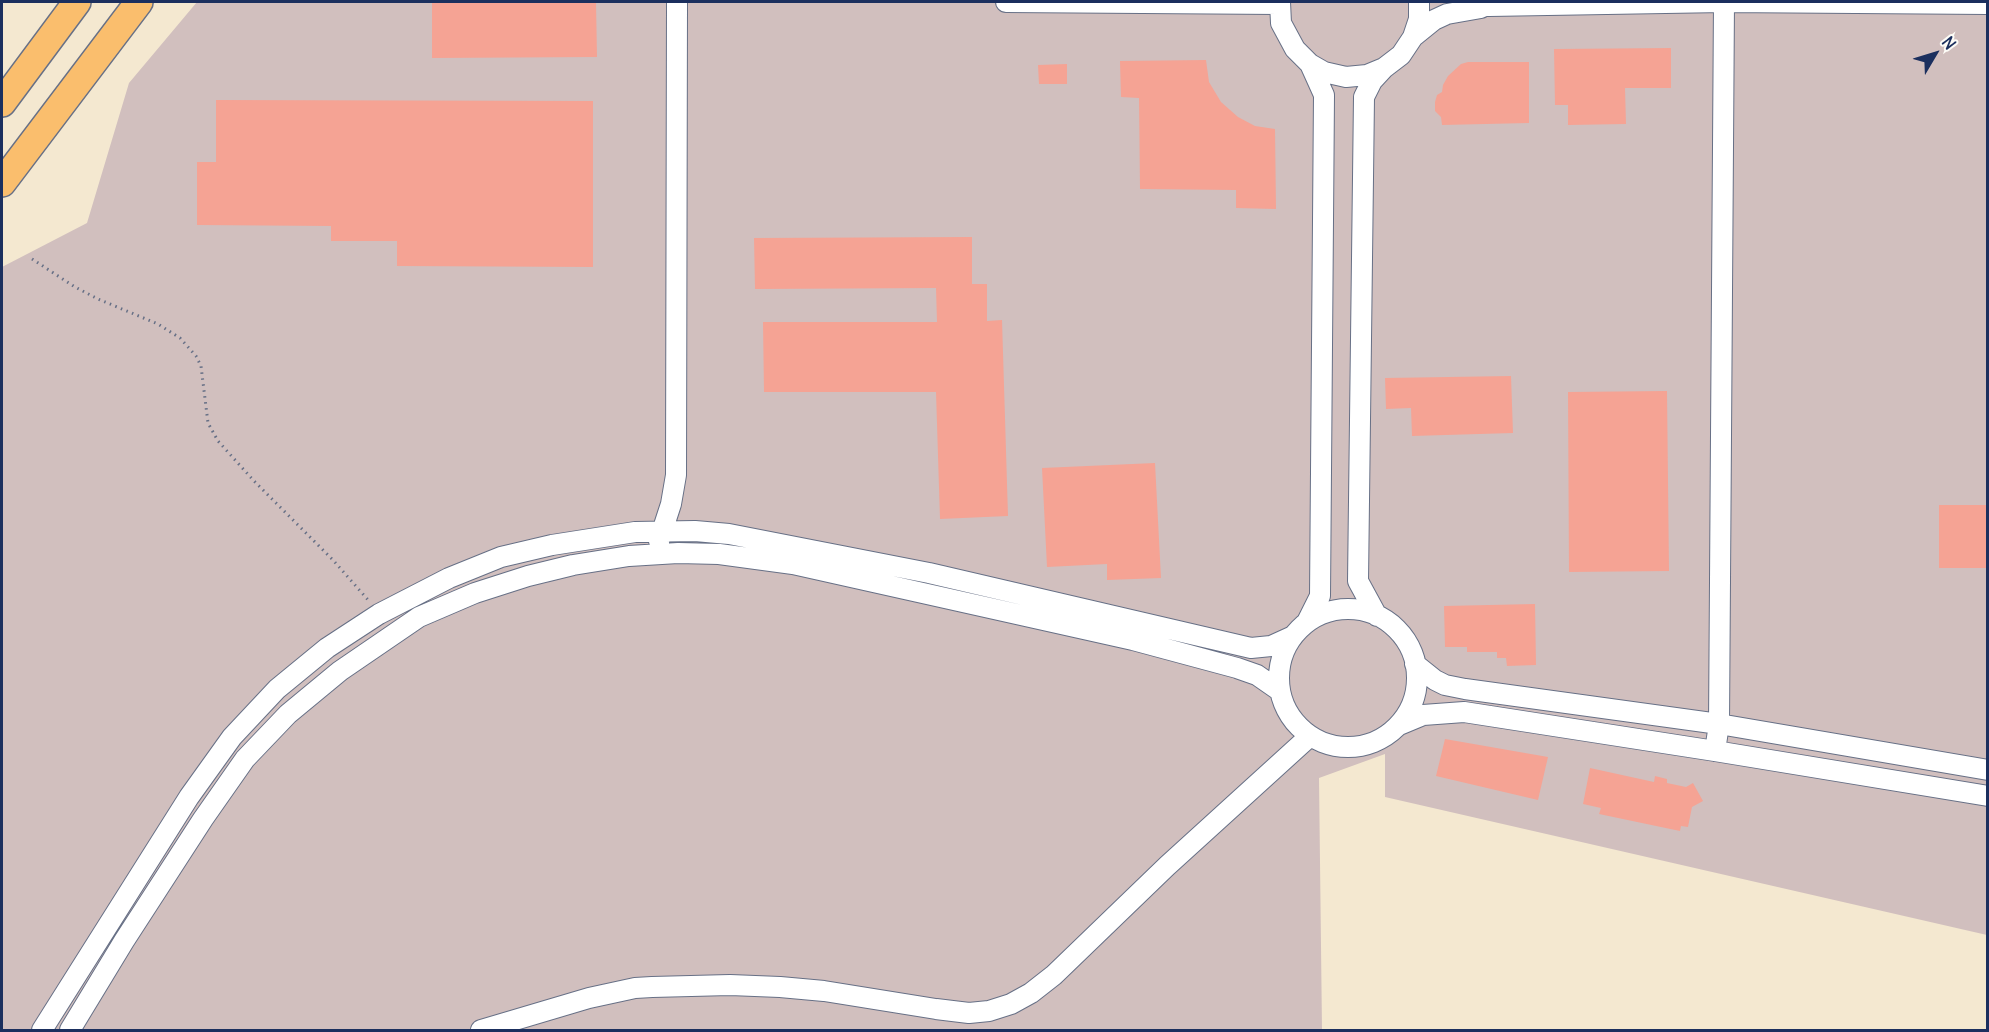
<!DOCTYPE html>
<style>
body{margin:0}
#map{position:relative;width:1989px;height:1032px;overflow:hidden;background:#f4e8d0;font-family:Delius,sans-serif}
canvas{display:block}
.frame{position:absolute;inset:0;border:3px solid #1b2f5e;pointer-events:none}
.north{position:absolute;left:1905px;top:24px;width:60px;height:60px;-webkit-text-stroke:4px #fdfcf7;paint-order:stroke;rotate:52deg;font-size:16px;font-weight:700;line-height:24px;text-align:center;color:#1b2f5e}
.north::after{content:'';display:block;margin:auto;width:21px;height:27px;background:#1b2f5e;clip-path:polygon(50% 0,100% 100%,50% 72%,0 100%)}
</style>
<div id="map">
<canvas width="1989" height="1032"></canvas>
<div class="frame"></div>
<div class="north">N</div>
</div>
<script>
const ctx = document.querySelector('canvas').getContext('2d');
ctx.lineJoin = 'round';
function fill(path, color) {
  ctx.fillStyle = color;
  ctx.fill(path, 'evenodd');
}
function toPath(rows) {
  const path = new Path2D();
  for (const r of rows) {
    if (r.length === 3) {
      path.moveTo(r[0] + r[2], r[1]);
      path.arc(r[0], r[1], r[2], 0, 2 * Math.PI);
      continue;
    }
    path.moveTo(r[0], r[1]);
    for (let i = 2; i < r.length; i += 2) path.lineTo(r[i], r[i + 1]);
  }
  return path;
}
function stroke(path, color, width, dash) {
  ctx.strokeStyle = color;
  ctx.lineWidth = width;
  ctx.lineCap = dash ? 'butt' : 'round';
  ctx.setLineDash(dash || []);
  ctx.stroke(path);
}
const industrial = toPath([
 [197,2,1987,2,1987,935,1385,797,1385,754,1319,778,1322,1030,2,1030,2,267,87,223,129,83]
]);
const building = toPath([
 [432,2,596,2,597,57,432,58],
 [1671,48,1671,88,1625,88,1626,124,1568,125,1568,105,1555,105,1554,49],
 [1206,60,1209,82,1221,102,1238,117,1255,126,1275,129,1276,209,1236,208,1236,190,1140,189,1139,98,1121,97,1120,61],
 [1468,62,1529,62,1529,123,1442,125,1441,117,1435,111,1435,102,1437,95,1442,92,1443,85,1448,76,1461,64],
 [1067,64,1067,84,1039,84,1038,65],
 [216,100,593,101,593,267,397,266,397,241,331,241,331,226,197,225,197,162,216,162],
 [972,237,972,284,987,284,987,321,1002,320,1008,516,940,519,936,392,764,392,763,322,937,322,936,288,755,289,754,238],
 [1511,376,1513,433,1412,436,1411,408,1386,409,1385,378],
 [1667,391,1669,571,1569,572,1568,392],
 [1155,463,1161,578,1107,580,1107,564,1047,567,1042,468],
 [1939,505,1988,505,1988,568,1939,568],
 [1535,604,1536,665,1507,666,1506,658,1497,658,1497,652,1467,652,1467,647,1445,647,1444,606],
 [1445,739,1548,757,1538,800,1436,776],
 [1590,768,1654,782,1655,776,1667,779,1667,783,1686,787,1693,783,1703,801,1692,807,1688,827,1681,826,1680,831,1599,814,1601,808,1583,804]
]);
const path = toPath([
 [32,259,75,287,98,299,158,324,180,338,196,356,201,366,208,423,218,441,254,481,333,560,369,601]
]);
const minor = toPath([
 [1006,2,1279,4],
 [1280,2,1281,23,1295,49,1310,64,1324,72,1346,77,1367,75,1384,68,1401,55,1413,37,1419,19,1419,2],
 [1463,2,1489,6,1724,2,1988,4],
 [1413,37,1434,20,1447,14,1481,8],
 [659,541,671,504,676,475,677,2],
 [1348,678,69],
 [1377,616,1358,581,1364,97,1372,81,1384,68],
 [1307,622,1320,596,1324,95,1310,64],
 [1415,664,1435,680,1445,685,1465,689,1719,724,1988,770],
 [1399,725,1423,715,1464,712,1715,751,1988,796],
 [1715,751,1719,724,1724,2],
 [42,1030,189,797,232,737,277,689,327,648,379,614,449,578,501,557,552,545,635,532,695,531,729,534,929,573,1251,648,1271,646,1293,636],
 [70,1030,124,941,203,819,245,759,288,714,340,671,419,617,475,593,528,576,573,565,629,556,678,553,719,554,793,564,1133,640,1237,668,1257,675,1280,691],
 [481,1030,589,998,635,988,652,987,730,985,780,987,824,991,936,1009,969,1013,989,1011,1011,1004,1031,993,1054,975,1167,866,1310,736]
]);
const highway = toPath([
 [2,103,77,2],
 [2,183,139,2]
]);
fill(industrial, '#d1bfbe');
fill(building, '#f5a394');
stroke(minor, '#677086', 22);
stroke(highway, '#677086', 30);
stroke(path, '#677086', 3, [1.5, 4.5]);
stroke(minor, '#fff', 20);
stroke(highway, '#fabe6d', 27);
</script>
